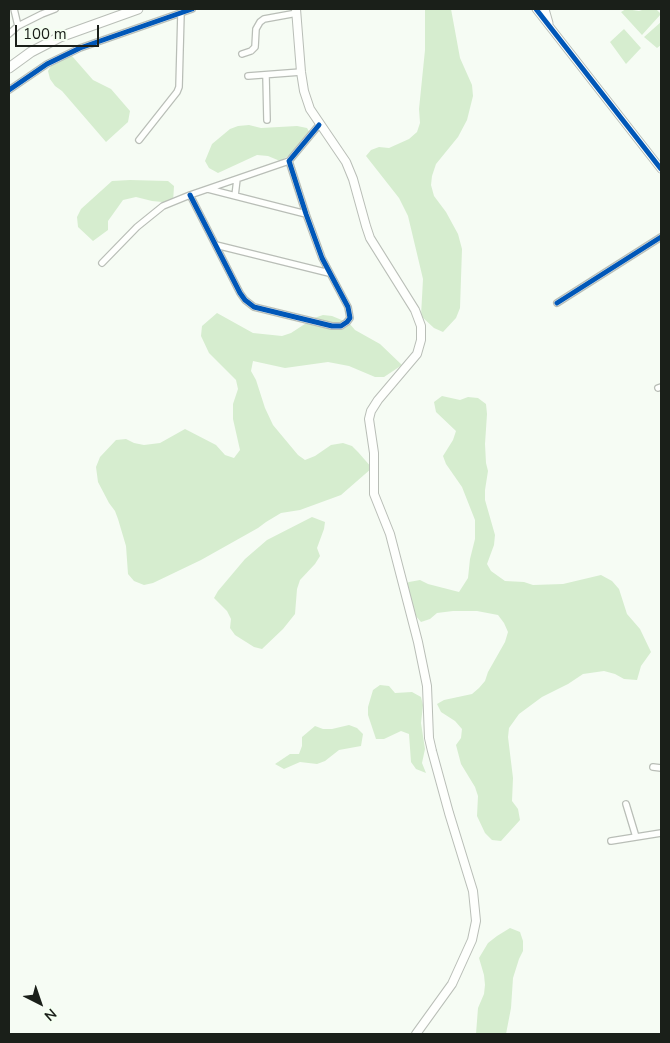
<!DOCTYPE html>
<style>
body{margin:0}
#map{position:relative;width:670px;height:1043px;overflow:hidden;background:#f6fcf4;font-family:"Nunito Sans",sans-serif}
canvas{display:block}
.frame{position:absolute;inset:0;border:10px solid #1a1f19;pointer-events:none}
.north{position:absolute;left:15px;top:978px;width:50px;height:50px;-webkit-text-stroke:4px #f4fff1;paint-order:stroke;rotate:139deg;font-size:14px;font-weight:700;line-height:20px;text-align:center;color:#1a1f19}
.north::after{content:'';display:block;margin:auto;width:18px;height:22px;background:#1a1f19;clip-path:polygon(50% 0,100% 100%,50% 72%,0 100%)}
.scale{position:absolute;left:15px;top:25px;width:84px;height:22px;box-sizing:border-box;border:2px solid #1a1f19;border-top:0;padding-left:6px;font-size:15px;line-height:18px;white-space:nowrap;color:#1a1f19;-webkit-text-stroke:4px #f4fff1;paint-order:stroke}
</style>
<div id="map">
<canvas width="670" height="1043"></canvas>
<div class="frame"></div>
<div class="north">N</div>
<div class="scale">100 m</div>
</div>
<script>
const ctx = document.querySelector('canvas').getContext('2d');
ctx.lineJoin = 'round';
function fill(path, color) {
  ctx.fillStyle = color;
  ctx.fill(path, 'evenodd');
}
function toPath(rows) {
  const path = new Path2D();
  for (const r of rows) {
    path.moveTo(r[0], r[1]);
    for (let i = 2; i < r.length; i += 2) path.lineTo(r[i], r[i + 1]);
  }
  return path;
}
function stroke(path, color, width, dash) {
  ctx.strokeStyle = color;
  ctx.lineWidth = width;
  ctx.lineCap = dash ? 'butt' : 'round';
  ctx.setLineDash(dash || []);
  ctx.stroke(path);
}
const green = toPath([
 [425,9,451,9,460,58,472,85,473,96,467,120,458,137,436,164,432,176,431,185,434,196,446,212,458,234,462,249,460,308,456,318,443,332,434,328,421,316,423,279,408,216,399,198,366,156,371,150,379,147,389,148,409,139,417,132,420,123,419,109,425,50],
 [626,9,639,11,645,9,656,9,661,14,642,35,621,12],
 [661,22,661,45,657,48,644,37],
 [624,29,641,48,626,64,610,42],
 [64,52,72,56,93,80,111,89,130,111,128,122,106,142,62,91,55,86,50,79,48,71,57,56],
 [249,125,261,128,297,126,307,128,311,135,300,149,280,161,268,156,257,155,218,173,209,168,205,161,212,144,230,129,238,126],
 [130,180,168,181,174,186,173,203,152,201,136,197,123,200,108,221,108,230,93,241,78,227,77,217,81,209,112,181],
 [217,313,253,333,282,336,291,333,314,318,323,315,332,316,349,323,355,330,380,344,402,365,384,377,375,377,349,366,328,362,285,368,253,361,251,371,256,380,265,408,273,425,298,455,305,460,315,456,331,445,343,443,352,446,358,452,372,468,341,495,300,510,281,513,266,522,258,528,201,560,153,583,144,585,134,581,128,574,126,546,118,519,115,511,109,503,98,482,96,467,100,457,116,440,126,439,134,443,144,445,160,443,185,429,216,445,225,455,234,458,240,450,233,419,233,404,238,389,236,380,209,353,201,336,202,326],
 [442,396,460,400,468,397,478,398,486,404,487,414,485,444,486,463,488,471,485,490,485,500,495,535,494,545,487,564,491,571,505,581,524,582,533,585,563,584,601,575,612,581,619,589,627,614,640,629,651,652,641,666,637,680,624,679,615,674,604,671,583,674,568,684,542,697,519,714,509,728,508,737,513,778,512,801,518,809,520,820,501,841,492,840,485,833,477,816,478,796,475,787,461,764,456,745,461,738,462,729,455,721,441,712,437,704,444,700,472,694,479,688,485,681,488,672,505,642,508,632,504,623,498,615,477,611,453,611,437,613,430,619,421,622,407,606,402,586,409,582,420,580,428,584,459,592,468,578,470,559,475,539,475,520,462,487,446,464,443,456,453,440,456,431,436,412,434,402],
 [312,517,325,522,324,529,317,548,320,556,315,564,300,580,297,589,295,614,283,629,262,649,254,647,235,635,230,628,231,619,227,611,214,598,218,591,245,559,267,540],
 [380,685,389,686,395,693,412,692,421,697,423,705,421,723,425,749,422,763,426,773,416,769,411,762,409,734,401,731,384,739,376,739,368,715,368,707,373,690],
 [349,725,357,728,363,734,361,746,339,750,325,761,317,764,300,762,284,769,275,764,290,754,299,754,302,746,302,737,315,726,323,729,332,729],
 [510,928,520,932,523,941,523,951,519,959,513,978,511,1008,506,1034,476,1034,478,1008,484,994,485,985,484,975,479,958,488,943,497,936]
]);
const minor = toPath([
 [14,9,18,26],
 [9,34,18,26,42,14,55,9],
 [242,54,251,51,255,47,256,29,260,22,264,19,297,13],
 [248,76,301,72],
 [266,76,267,120],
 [9,90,47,64,80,48,192,9],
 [139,140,177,92,179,87,181,13],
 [208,189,306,214],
 [190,195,240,293,245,300,254,307,332,326,341,326,347,322,350,318,348,307,322,258,306,214,289,161,319,125],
 [235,196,237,179],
 [216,245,329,273],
 [102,263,137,227,163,206,190,195,289,161],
 [557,303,661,237],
 [658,388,661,387],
 [653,767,661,768],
 [626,804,636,837],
 [611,841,661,833]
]);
const tertiary = toPath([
 [536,9,661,169],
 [545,9,549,23]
]);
const secondary = toPath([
 [296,9,301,72,304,91,310,109,346,162,353,179,366,226,370,238,415,310,421,326,421,340,417,354,378,400,371,411,369,419,374,453,374,494,390,534,418,642,427,686,429,738,432,751,449,813,473,891,476,921,472,940,452,984,416,1034]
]);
const primary = toPath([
 [9,68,31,52,60,37,138,9]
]);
const cycleway = toPath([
 [536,9,661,169],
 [9,90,47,64,80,48,192,9],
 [190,195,240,293,245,300,254,307,332,326,341,326,347,322,350,318,348,307,322,258,306,214,289,161,319,125],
 [557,303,661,237]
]);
fill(green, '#d6edcf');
stroke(minor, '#b9beb7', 8);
stroke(tertiary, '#b9beb7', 9);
stroke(secondary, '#b9beb7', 10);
stroke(primary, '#b9beb7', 11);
stroke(minor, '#fefffd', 5.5);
stroke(tertiary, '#fefffd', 7);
stroke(secondary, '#fefffd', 8);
stroke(primary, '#fefffd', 9);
stroke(cycleway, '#0057b8', 5);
</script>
